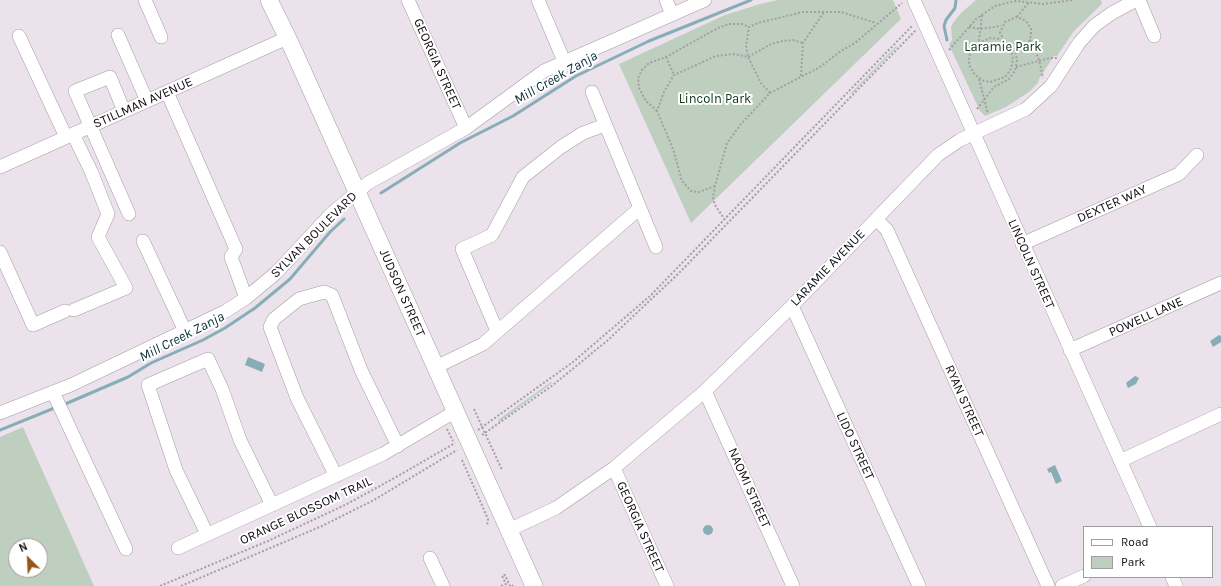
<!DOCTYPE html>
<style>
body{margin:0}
#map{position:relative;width:1221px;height:586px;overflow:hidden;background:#ebe2ec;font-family:Karla,sans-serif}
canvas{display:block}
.legend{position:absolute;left:1083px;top:526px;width:130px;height:52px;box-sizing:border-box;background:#fff;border:1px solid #9f9e9f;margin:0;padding:5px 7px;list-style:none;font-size:12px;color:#0f0c0f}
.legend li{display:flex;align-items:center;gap:8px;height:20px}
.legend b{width:20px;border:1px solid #9f9e9f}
.north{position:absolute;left:8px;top:538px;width:40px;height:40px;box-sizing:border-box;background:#fff;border:1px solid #9f9e9f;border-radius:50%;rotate:336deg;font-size:11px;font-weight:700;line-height:16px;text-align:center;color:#0f0c0f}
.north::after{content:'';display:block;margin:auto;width:14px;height:18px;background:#935619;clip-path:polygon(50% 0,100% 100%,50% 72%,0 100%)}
</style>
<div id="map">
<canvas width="1221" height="586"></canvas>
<ul class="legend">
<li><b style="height:5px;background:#fff"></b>Road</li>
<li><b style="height:11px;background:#becfbf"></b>Park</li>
</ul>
<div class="north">N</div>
</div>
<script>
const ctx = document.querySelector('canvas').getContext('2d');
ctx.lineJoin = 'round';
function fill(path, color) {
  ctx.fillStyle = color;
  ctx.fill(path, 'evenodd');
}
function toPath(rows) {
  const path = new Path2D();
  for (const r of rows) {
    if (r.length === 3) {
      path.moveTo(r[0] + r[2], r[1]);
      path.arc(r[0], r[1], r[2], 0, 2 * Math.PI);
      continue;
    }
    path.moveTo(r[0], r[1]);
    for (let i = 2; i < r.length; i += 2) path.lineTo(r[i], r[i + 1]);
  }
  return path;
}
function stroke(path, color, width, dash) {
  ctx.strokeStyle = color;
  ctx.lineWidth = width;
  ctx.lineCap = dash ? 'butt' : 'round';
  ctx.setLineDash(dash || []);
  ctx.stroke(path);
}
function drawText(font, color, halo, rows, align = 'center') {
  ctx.font = font + ' Karla,sans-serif';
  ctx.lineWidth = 4;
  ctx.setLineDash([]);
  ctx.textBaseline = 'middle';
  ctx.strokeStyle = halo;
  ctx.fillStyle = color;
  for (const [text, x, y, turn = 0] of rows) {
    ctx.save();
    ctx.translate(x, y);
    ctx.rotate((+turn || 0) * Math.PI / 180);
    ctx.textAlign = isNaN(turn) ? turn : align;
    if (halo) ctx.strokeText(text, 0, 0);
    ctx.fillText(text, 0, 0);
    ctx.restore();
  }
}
const green = toPath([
 [778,0,893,0,901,19,691,223,619,64,725,15,760,4],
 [976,0,1101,0,1102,4,1074,31,1057,56,1054,56,1039,79,1038,83,1029,92,1006,107,985,116,980,111,949,45,952,40,951,27,953,23,961,13],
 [896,46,897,47,852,94,851,93],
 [551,382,552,383,499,422,498,420],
 [23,427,94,586,0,586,0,437],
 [16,546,40,546,40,570,16,570]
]);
const water = toPath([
 [1219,335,1221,336,1221,342,1213,347,1210,341],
 [248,357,265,364,262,372,245,365],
 [1135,376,1139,378,1136,384,1128,388,1126,383],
 [1055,465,1062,481,1056,484,1051,472,1049,473,1047,469],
 [708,530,5]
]);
const stream = toPath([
 [947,40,944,26,946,20,955,8,956,0],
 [381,193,460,143,513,116,576,76,649,41,751,0],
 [63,405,128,377,151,363,203,340,225,328,255,308,290,279,330,232,344,219],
 [0,430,57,407]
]);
const path = toPath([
 [1017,17,1029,2],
 [969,27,980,29,1001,26],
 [1030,40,1039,60,1043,78],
 [979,41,982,14],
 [1006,44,1000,33,1005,22,1017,17,1026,21,1031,29,1031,34,1030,40,1024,46,1015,48,1012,47,1006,44,1002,41,999,39,990,38,976,44,970,54,969,59,969,65,975,75,984,81,990,82,1005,77,1011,69,1013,59,1011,50,1006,44],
 [949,50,976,19,995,6,1015,1,1043,4,1072,0],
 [666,57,674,75],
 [1016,67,1050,58,1057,58],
 [801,76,803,43,824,12],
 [979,79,988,114],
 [770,93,761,83,748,57,746,46,749,27,758,23,803,12,841,12,876,23],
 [977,109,994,87,1009,79,1015,71,1017,61,1015,48],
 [657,111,646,101,639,88,638,78,642,70,649,63,666,57,720,27,729,24,742,24,749,27],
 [715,186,699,192,691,191,682,181,673,149,657,111,664,92,674,75,716,56,734,54,748,57,771,44,783,41,793,40,803,43],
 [725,220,715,205,713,198,715,186,727,143,741,124,770,93,820,67,841,51,855,43,902,3],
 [474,409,502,470],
 [447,429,453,441],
 [478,430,573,362,650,296,913,25],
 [482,435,553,385,608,340,679,273,916,30],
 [462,460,488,519,487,526],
 [160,586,268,541,347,504,398,476,455,443],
 [181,586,322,526,374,500,457,450],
 [501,586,506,584,502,576,505,575,510,586],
 [512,586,513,585]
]);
const minor = toPath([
 [145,0,161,37],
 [408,0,466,128],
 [538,0,564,61],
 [666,0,672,14],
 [914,0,1150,527],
 [1139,0,1154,36],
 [118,35,147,101],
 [19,36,66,137],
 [167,92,236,249,231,257,246,298],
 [124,111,110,77,75,91,129,214],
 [73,134,91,171,108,214,98,237,126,288,74,310],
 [0,167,287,38],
 [640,208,656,247],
 [876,219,887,230,1048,586],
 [143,241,185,331],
 [1022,244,1179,174,1197,155],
 [0,252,33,325,65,311],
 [792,306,919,586],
 [497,331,462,249,492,235,523,177,561,147,583,133,605,125],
 [1070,350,1221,283],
 [436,367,483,344,640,208,592,92],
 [705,391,793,586],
 [53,392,126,549],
 [0,413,71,385,226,311,246,298,276,273,331,214,368,183,466,128,544,71,705,0],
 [1120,461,1221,414],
 [614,468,667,586],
 [336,476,297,398,270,327,274,319,299,299,324,292,332,295,361,370,398,446],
 [509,530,556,508,614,468,705,391,792,306,938,155,960,140,1026,109,1051,86,1079,43,1094,26,1112,13,1136,0],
 [207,534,176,470,148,385,208,359,222,389,240,440,272,505],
 [178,548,383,454,456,411],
 [430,558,443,586],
 [1172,577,1176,586],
 [1062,586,1084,576]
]);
const major = toPath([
 [269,0,291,45,534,586]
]);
const parkNames = [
 ["Laramie Park",1003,47],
 ["Lincoln Park",715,99]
];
const streetNames = [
 ["GEORGIA STREET",437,64,66],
 ["STILLMAN AVENUE",143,103,-24],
 ["DEXTER WAY",1112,204,-24],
 ["SYLVAN BOULEVARD",314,235,-45],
 ["LINCOLN STREET",1031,264,66],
 ["LARAMIE AVENUE",828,268,-46],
 ["JUDSON STREET",402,293,66],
 ["POWELL LANE",1146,317,-24],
 ["RYAN STREET",964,401,66],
 ["LIDO STREET",855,446,65],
 ["NAOMI STREET",749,488,66],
 ["ORANGE BLOSSOM TRAIL",306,511,-25],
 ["GEORGIA STREET",640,527,66]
];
const waterNames = [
 ["Mill Creek Zanja",556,78,-30],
 ["Mill Creek Zanja",182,337,-27]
];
fill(green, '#becfbf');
fill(water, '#87aeb6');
stroke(stream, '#87aeb6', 3);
stroke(minor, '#a49ba5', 14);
stroke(major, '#a49ba5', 18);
stroke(path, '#a59ea5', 2, [2, 2]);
stroke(minor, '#fff', 13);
stroke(major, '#fff', 17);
drawText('13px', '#0a3515', '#fff', parkNames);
drawText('13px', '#0f0c0f', '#fff', streetNames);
drawText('italic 14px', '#083037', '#fff', waterNames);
</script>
